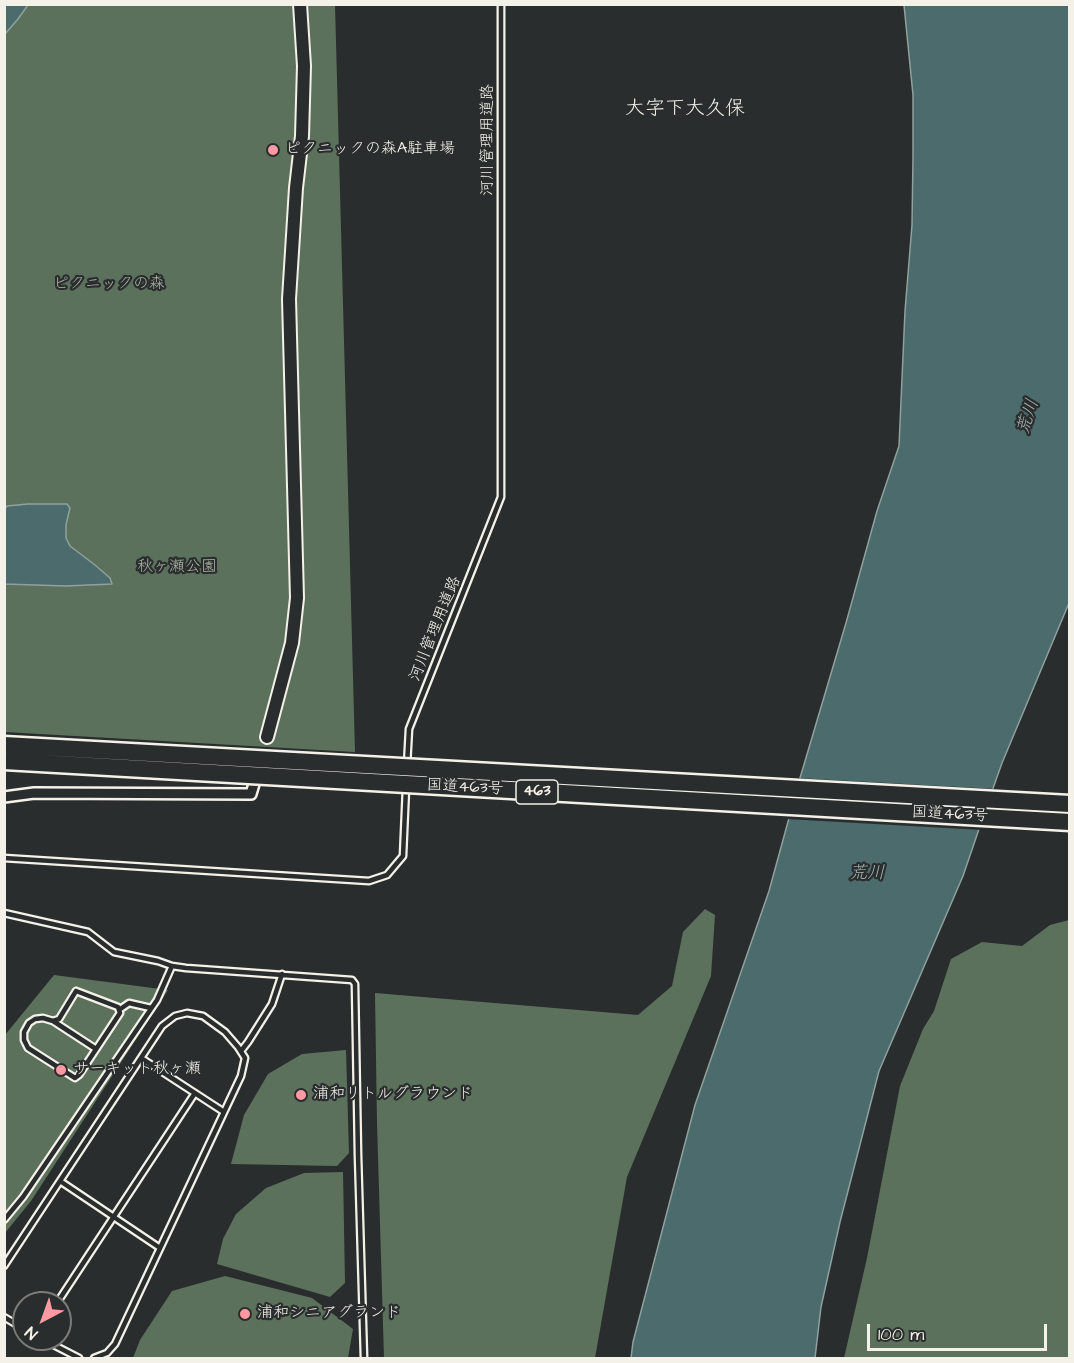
<!DOCTYPE html>
<meta charset="utf-8">
<style>
body{margin:0}
#map{position:relative;width:1074px;height:1363px;overflow:hidden;background:#2a2d2e;font-family:"Architects Daughter",sans-serif}
canvas{display:block}
.frame{position:absolute;inset:0;border:6px solid #f4f1e8;pointer-events:none}
.north{position:absolute;left:12px;top:1291px;width:60px;height:60px;box-sizing:border-box;background:#2a2d2e;border:2px solid #7b7b78;border-radius:50%;rotate:221deg;font-size:16px;font-weight:700;line-height:24px;text-align:center;color:#f4f1e8}
.north::after{content:'';display:block;margin:auto;width:21px;height:27px;background:#ff9aa2;clip-path:polygon(50% 0,100% 100%,50% 72%,0 100%)}
.scale{position:absolute;left:867px;top:1324px;width:180px;height:27px;box-sizing:border-box;border:3px solid #f4f1e8;border-top:0;padding-left:8px;font-size:18px;line-height:21px;white-space:nowrap;color:#f4f1e8;-webkit-text-stroke:4px #2a2d2e;paint-order:stroke}
</style>
<div id="map">
<canvas width="1074" height="1363"></canvas>
<div class="frame"></div>
<div class="north">N</div>
<div class="scale">100 m</div>
</div>
<script>
const ctx = document.querySelector('canvas').getContext('2d');
ctx.lineJoin = 'round';
function fill(path, color) {
  ctx.fillStyle = color;
  ctx.fill(path, 'evenodd');
}
function toPath(rows) {
  const path = new Path2D();
  for (const r of rows) {
    path.moveTo(r[0], r[1]);
    for (let i = 2; i < r.length; i += 2) path.lineTo(r[i], r[i + 1]);
  }
  return path;
}
function stroke(path, color, width, dash) {
  ctx.strokeStyle = color;
  ctx.lineWidth = width;
  ctx.lineCap = dash ? 'butt' : 'round';
  ctx.setLineDash(dash || []);
  ctx.stroke(path);
}
function drawText(font, color, halo, rows, align = 'center') {
  ctx.font = font + ' "Architects Daughter","Klee One",sans-serif';
  ctx.lineWidth = 4.5;
  ctx.setLineDash([]);
  ctx.textBaseline = 'middle';
  ctx.strokeStyle = halo;
  ctx.fillStyle = color;
  for (const [text, x, y, turn = 0] of rows) {
    ctx.save();
    ctx.translate(x, y);
    ctx.rotate((+turn || 0) * Math.PI / 180);
    ctx.textAlign = isNaN(turn) ? turn : align;
    if (halo) ctx.strokeText(text, 0, 0);
    ctx.fillText(text, 0, 0);
    ctx.restore();
  }
}
const green = toPath([
 [5,5,335,5,355,752,5,732],
 [705,909,715,915,711,976,627,1177,595,1358,384,1358,377,1123,375,993,638,1015,672,986,683,932],
 [1069,920,1069,1358,844,1358,867,1258,900,1086,923,1029,934,1011,951,959,982,942,1022,946,1050,925],
 [54,975,168,990,31,1201,5,1233,5,1035],
 [346,1050,349,1153,337,1166,231,1164,244,1115,268,1074,302,1054],
 [343,1172,345,1283,330,1297,217,1264,223,1239,236,1214,266,1188,304,1173],
 [225,1276,312,1298,353,1329,348,1358,133,1358,140,1340,172,1291]
]);
const water = toPath([
 [5,4,28,5,18,19,5,34,5,4],
 [904,5,1069,5,1069,603,1002,763,991,794,963,876,879,1071,840,1222,821,1307,815,1358,631,1358,633,1342,695,1105,769,891,800,778,846,623,877,511,899,446,905,311,912,225,913,157,913,95,904,5],
 [28,504,67,504,70,508,66,525,66,538,70,546,95,565,110,578,112,584,66,586,5,584,5,509,7,506,28,504]
]);
const pier = toPath([
 [797,778,996,789,982,830,786,819]
]);
const service = toPath([
 [407,765,409,729,501,497,501,4],
 [4,858,369,881,387,875,403,856,406,788],
 [4,913,88,932,114,952,158,961,172,966,186,968,352,980,355,984,358,1155,364,1358],
 [76,991,118,1007,120,1013,79,1075,75,1078,28,1048,24,1040,24,1032,29,1023,35,1019,43,1018,53,1021,59,1019,76,991],
 [119,1010,129,1003,151,1008],
 [53,1021,96,1049],
 [241,1051,248,1042,272,1004,282,974],
 [141,1058,224,1112],
 [60,1181,160,1248],
 [4,1220,23,1197,157,1000,172,966],
 [4,1266,162,1026,175,1016,187,1013,203,1016,225,1032,238,1047,245,1058,241,1076,115,1344,107,1353,94,1358],
 [57,1303,195,1093],
 [4,1317,24,1329],
 [42,1339,79,1358]
]);
const minor = toPath([
 [4,797,34,793,251,794,257,774]
]);
const tertiary = toPath([
 [267,737,292,643,297,598,289,299,296,188,302,136,304,66,300,4]
]);
const trunkBridge = toPath([
 [4,745,1070,804],
 [4,761,1070,822]
]);
const markers = [
 [273,150,6,"#ff9aa2"],
 [61,1070,6,"#ff9aa2"],
 [301,1095,6,"#ff9aa2"],
 [245,1314,6,"#ff9aa2"]
];
const shields = [
 [537,792,42]
];
const shieldNames = [
 ["463",537,792]
];
const streetNames = [
 ["河川管理用道路",489,140,-90],
 ["河川管理用道路",436,629,-68],
 ["国道463号",465,788,3],
 ["国道463号",950,815,3]
];
const poiNames = [
 ["ピクニックの森A駐車場",285,150],
 ["サーキット秋ヶ瀬",73,1070],
 ["浦和リトルグラウンド",313,1095],
 ["浦和シニアグランド",257,1314]
];
const parkNames = [
 ["ピクニックの森",109,285],
 ["秋ヶ瀬公園",177,568]
];
const waterNames = [
 ["荒川",1029,417,-72],
 ["荒川",867,874]
];
const quarterNames = [
 ["大字下大久保",685,110]
];
fill(green, '#5c715c');
fill(water, '#4c6b6d');
stroke(water, '#8fa19e', 1.5);
fill(pier, '#2a2d2e');
stroke(service, '#f4f1e8', 9);
stroke(minor, '#f4f1e8', 14);
stroke(tertiary, '#f4f1e8', 16);
stroke(service, '#2a2d2e', 4.5);
stroke(minor, '#2a2d2e', 9);
stroke(tertiary, '#2a2d2e', 12);
stroke(trunkBridge, '#f4f1e8', 21, []);
stroke(trunkBridge, '#2a2d2e', 16);
for (const [x, y, r, color] of markers) {
  const dot = new Path2D();
  dot.arc(x, y, r, 0, 2 * Math.PI);
  ctx.fillStyle = color;
  ctx.fill(dot);
  stroke(dot, '#2a2d2e', 2);
}
for (const [x, y, w] of shields) {
  const box = new Path2D();
  box.roundRect(x - w / 2, y - 12, w, 24, 4.5);
  ctx.fillStyle = '#2a2d2e';
  ctx.fill(box);
  stroke(box, '#f4f1e8', 1.5);
}
drawText('bold 15px', '#f4f1e8', null, shieldNames);
drawText('16px', '#f4f1e8', '#2a2d2e', streetNames);
drawText('16px', '#f4f1e8', '#2a2d2e', poiNames, 'left');
drawText('16px', '#b0b7a9', '#2a2d2e', parkNames);
drawText('italic 18px', '#a8b5b1', '#2a2d2e', waterNames);
drawText('20px', '#f4f1e8', '#2a2d2e', quarterNames);
</script>
